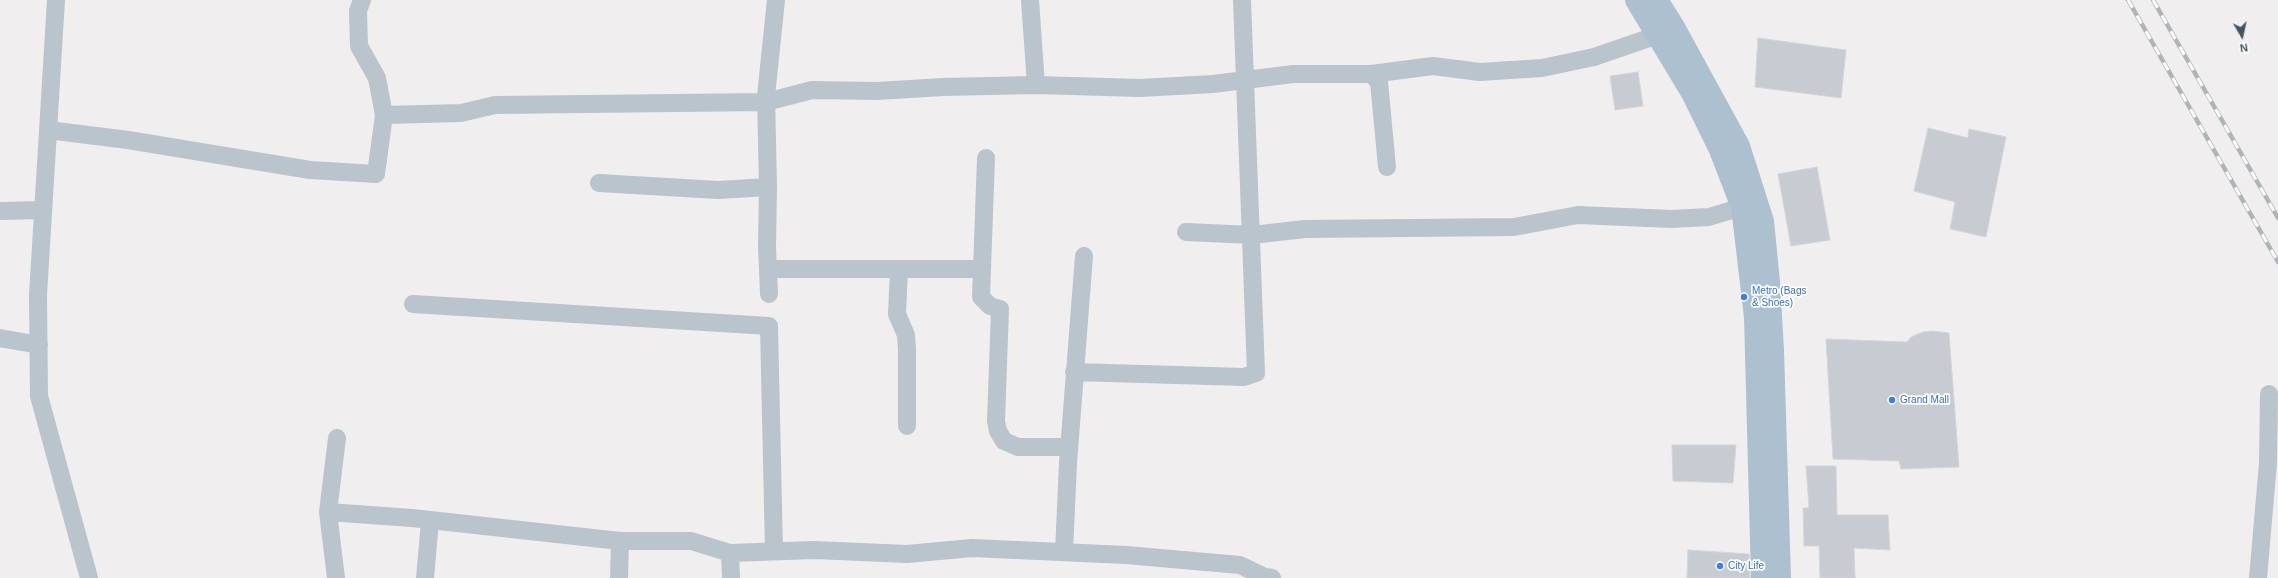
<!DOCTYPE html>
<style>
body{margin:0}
#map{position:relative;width:2278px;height:578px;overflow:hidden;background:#f1eeef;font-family:Helvetica,sans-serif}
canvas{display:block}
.north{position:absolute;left:2222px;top:16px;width:40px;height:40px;-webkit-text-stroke:3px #fff;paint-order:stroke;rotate:171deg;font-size:11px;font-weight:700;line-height:16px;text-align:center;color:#46535d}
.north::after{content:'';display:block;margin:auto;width:14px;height:18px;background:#46535d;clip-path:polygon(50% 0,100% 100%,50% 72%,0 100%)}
</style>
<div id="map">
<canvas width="2278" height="578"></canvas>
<div class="north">N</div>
</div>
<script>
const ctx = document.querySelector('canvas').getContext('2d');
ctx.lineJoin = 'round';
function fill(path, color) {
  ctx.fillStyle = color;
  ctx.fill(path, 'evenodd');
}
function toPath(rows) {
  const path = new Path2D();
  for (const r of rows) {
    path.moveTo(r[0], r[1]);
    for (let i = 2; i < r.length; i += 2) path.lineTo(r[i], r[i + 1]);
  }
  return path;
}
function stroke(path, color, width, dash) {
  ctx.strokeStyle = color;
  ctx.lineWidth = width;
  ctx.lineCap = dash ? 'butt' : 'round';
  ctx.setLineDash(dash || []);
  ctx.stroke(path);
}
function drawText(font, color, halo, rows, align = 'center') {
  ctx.font = font + ' Helvetica,sans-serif';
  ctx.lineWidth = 3.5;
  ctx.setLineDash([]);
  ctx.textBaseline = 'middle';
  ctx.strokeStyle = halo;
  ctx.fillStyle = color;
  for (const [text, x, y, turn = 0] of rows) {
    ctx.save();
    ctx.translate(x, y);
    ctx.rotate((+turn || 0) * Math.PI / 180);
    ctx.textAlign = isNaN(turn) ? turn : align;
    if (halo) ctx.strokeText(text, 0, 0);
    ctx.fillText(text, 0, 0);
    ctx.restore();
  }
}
const building = toPath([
 [1758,38,1846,50,1841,98,1755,87,1758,38],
 [1638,72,1643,106,1615,110,1610,76,1638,72],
 [1928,128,1968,138,1969,129,2006,137,1986,237,1950,229,1955,202,1914,191,1928,128],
 [1817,167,1830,240,1791,246,1778,174,1817,167],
 [1933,331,1949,333,1959,467,1901,469,1899,461,1833,459,1826,339,1907,342,1911,337,1923,332,1933,331],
 [1672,445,1736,445,1733,483,1673,481,1672,445],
 [1806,466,1836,466,1837,515,1888,515,1890,550,1854,548,1855,578,1820,578,1819,546,1804,546,1803,508,1809,508,1806,466],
 [1688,550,1749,554,1750,578,1687,578,1688,550]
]);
const minor = toPath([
 [56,0,38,295,39,396,89,578],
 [1030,0,1036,85],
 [1371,74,1433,66,1480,72,1542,68,1594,57,1658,35],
 [384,115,461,113,495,105,766,102,812,90,877,91,943,87,1036,85,1140,88,1213,84,1293,74,1371,74,1379,82,1387,167],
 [48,130,128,140,310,170,376,174,384,115,377,78,359,46,358,11,362,0],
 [986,158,981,297,990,306,1000,309,996,421,998,431,1004,441,1018,447,1069,447],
 [599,183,718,190,768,187],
 [0,211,43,210],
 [1186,232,1252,235,1305,229,1514,227,1578,215,1672,219,1709,217,1742,207],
 [768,269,981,269],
 [899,269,897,314,906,335,907,350,907,426],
 [769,294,767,246,768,187,766,96,776,0],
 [413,304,769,326,774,551],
 [0,338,39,345],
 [1074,372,1244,377,1256,373,1242,0],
 [337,438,328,512,412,518,620,541,691,541,730,553,731,578],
 [328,512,336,578],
 [1064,552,1068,463,1084,256],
 [730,553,814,550,907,554,972,548,1126,555,1240,565,1265,577,1272,578],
 [425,578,430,521],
 [619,578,620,541],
 [2258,578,2268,463,2269,394]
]);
const major = toPath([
 [1636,0,1692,93,1720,150,1742,207,1755,317,1762,578],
 [1657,0,1674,27,1739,146,1763,221,1769,282,1773,350,1780,578]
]);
const rail = toPath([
 [2128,0,2278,262],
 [2153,0,2278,218]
]);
const markers = [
 [1744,297,4,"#3f7fe0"],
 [1892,400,4,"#3f7fe0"],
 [1720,566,4,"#3f7fe0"]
];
const shopNames = [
 ["Metro (Bags",1752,291],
 ["& Shoes)",1752,303],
 ["Grand Mall",1900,400],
 ["City Life",1728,566]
];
fill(building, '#c8ccd2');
stroke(building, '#d2d5da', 1);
stroke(minor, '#b9c4cc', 18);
stroke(major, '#adc0cf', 22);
stroke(rail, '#b0b4b9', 4.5);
stroke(rail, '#fff', 3, [9]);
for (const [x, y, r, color] of markers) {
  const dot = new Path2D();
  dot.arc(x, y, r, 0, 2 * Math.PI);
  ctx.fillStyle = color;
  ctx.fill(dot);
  stroke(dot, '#fff', 1.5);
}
drawText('10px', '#366cbe', '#fff', shopNames, 'left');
</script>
